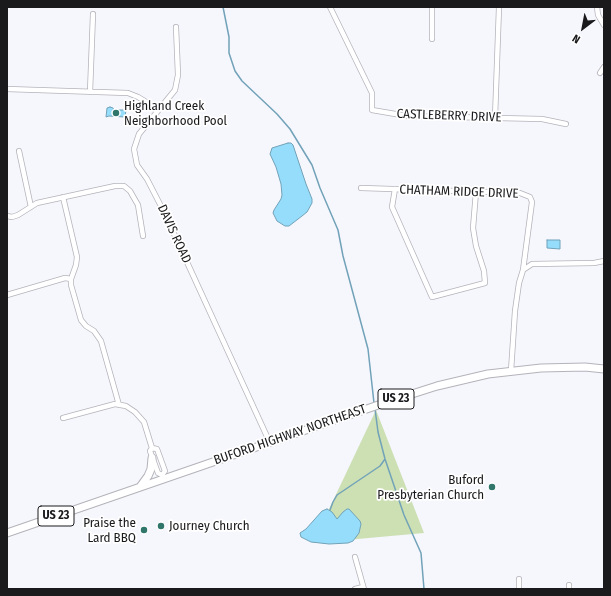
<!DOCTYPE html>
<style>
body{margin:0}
#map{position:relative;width:611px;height:596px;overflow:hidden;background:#f6f6fd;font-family:"Fira Sans Condensed",sans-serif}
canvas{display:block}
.frame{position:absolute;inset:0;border:8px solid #1a1a1d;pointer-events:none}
.north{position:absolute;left:563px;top:8px;width:40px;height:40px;-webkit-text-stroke:3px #fff;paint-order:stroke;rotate:212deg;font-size:11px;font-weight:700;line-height:16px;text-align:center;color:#1a1a1d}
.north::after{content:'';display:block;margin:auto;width:14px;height:18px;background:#1a1a1d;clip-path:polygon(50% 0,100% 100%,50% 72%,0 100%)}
</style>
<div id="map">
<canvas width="611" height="596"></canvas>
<div class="frame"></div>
<div class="north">N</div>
</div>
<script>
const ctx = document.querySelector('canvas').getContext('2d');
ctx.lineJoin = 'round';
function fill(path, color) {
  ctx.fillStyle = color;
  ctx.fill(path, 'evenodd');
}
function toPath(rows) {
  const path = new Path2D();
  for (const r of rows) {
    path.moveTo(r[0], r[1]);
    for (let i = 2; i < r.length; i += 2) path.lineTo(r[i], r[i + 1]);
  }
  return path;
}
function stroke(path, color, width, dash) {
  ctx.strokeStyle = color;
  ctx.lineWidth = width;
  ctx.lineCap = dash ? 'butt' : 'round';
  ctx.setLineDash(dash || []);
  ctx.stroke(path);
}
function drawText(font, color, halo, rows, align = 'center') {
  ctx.font = font + ' "Fira Sans Condensed",sans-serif';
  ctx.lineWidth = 3.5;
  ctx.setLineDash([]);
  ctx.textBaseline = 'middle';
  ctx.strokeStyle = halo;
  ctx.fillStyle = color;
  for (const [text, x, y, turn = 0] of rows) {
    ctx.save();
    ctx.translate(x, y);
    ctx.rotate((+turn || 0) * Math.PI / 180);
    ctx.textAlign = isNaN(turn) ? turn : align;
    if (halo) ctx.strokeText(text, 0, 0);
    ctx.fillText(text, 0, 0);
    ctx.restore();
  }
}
const green = toPath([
 [376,410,424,533,313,543]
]);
const water = toPath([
 [110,107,113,108,114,110,126,110,125,117,109,116,106,117,107,108,110,107],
 [288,143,291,143,293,145,306,184,312,199,312,203,307,212,302,216,289,226,285,226,277,221,273,213,274,210,281,199,282,195,281,184,276,167,270,154,272,148,288,143],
 [547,240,560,240,560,249,547,248,547,240],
 [327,509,332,512,337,519,343,512,347,509,349,509,360,521,361,524,359,533,353,541,348,543,329,544,311,542,301,537,300,533,306,529,322,511,327,509]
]);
const stream = toPath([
 [223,7,229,37,229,53,235,71,242,81,277,114,290,129,312,165,320,188,338,230,343,256,368,349,374,403],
 [375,409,378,432,385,459,404,515,421,553,424,589],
 [330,510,333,502,337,495,380,466,385,459]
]);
const street = toPath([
 [330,7,372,93,372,110,407,116,542,119,566,124],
 [597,7,598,15,604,25],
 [176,27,178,75,175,90,139,134,134,149,137,165,147,179,164,212,270,443],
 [432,39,432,7],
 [600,73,604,67],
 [7,89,128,93,138,97,148,103,157,111],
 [90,92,93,14],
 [495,118,499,7],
 [19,151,31,207],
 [361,188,520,193,530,197,532,202,523,270],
 [395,189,392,207,432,297,485,283,484,271,476,246,473,228,476,192],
 [63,197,77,257,76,265,71,279,71,285,81,320,86,326,94,331,101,341,119,405],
 [7,216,12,217,18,215,37,203,115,186,124,186,130,191,138,205,143,236],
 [7,295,65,278,71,279],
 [511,371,515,311,519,283,523,270,532,264,594,263,604,261],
 [63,418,115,404,126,406,135,412,144,422,152,448,157,449,165,471,162,475],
 [152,448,150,451,158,473,162,475,163,477],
 [355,557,364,589],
 [569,585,569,589],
 [355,589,363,587],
 [519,589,519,579]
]);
const primary = toPath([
 [140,487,148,476,151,469,152,458],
 [7,533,387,402,437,386,488,374,541,368,585,367,604,369]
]);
const markers = [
 [116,113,4,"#30766b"],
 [492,487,4,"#30766b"],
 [161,526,4,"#30766b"],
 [144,530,4,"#30766b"]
];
const shields = [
 [396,399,36],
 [56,516,36]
];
const shieldNames = [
 ["US 23",396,399],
 ["US 23",56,516]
];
const poiNames = [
 ["Highland Creek",124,106],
 ["Neighborhood Pool",124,121],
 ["Buford",484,480,"right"],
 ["Presbyterian Church",484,495,"right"],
 ["Praise the",136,523,"right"],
 ["Lard BBQ",136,538,"right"],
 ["Journey Church",169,526]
];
const streetNames = [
 ["CASTLEBERRY DRIVE",449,116,2],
 ["CHATHAM RIDGE DRIVE",459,192,2],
 ["DAVIS ROAD",174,234,65],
 ["BUFORD HIGHWAY NORTHEAST",290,435,-19]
];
fill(green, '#cde0b4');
fill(water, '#96ddfb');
stroke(water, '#71a2b8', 1);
stroke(stream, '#71a2b8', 1.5);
stroke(street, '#b4b3ba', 6);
stroke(primary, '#b4b3ba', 9);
stroke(street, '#fff', 4.5);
stroke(primary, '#fff', 7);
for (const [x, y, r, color] of markers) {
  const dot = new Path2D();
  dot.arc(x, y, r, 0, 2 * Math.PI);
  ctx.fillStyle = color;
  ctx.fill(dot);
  stroke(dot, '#fff', 1.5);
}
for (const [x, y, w] of shields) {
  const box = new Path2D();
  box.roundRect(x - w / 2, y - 10, w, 20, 3);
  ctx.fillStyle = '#fff';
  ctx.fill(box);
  stroke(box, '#1a1a1d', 1);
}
drawText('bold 12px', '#1a1a1d', null, shieldNames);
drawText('13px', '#1a1a1d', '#fff', poiNames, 'left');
drawText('13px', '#1a1a1d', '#fff', streetNames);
</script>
